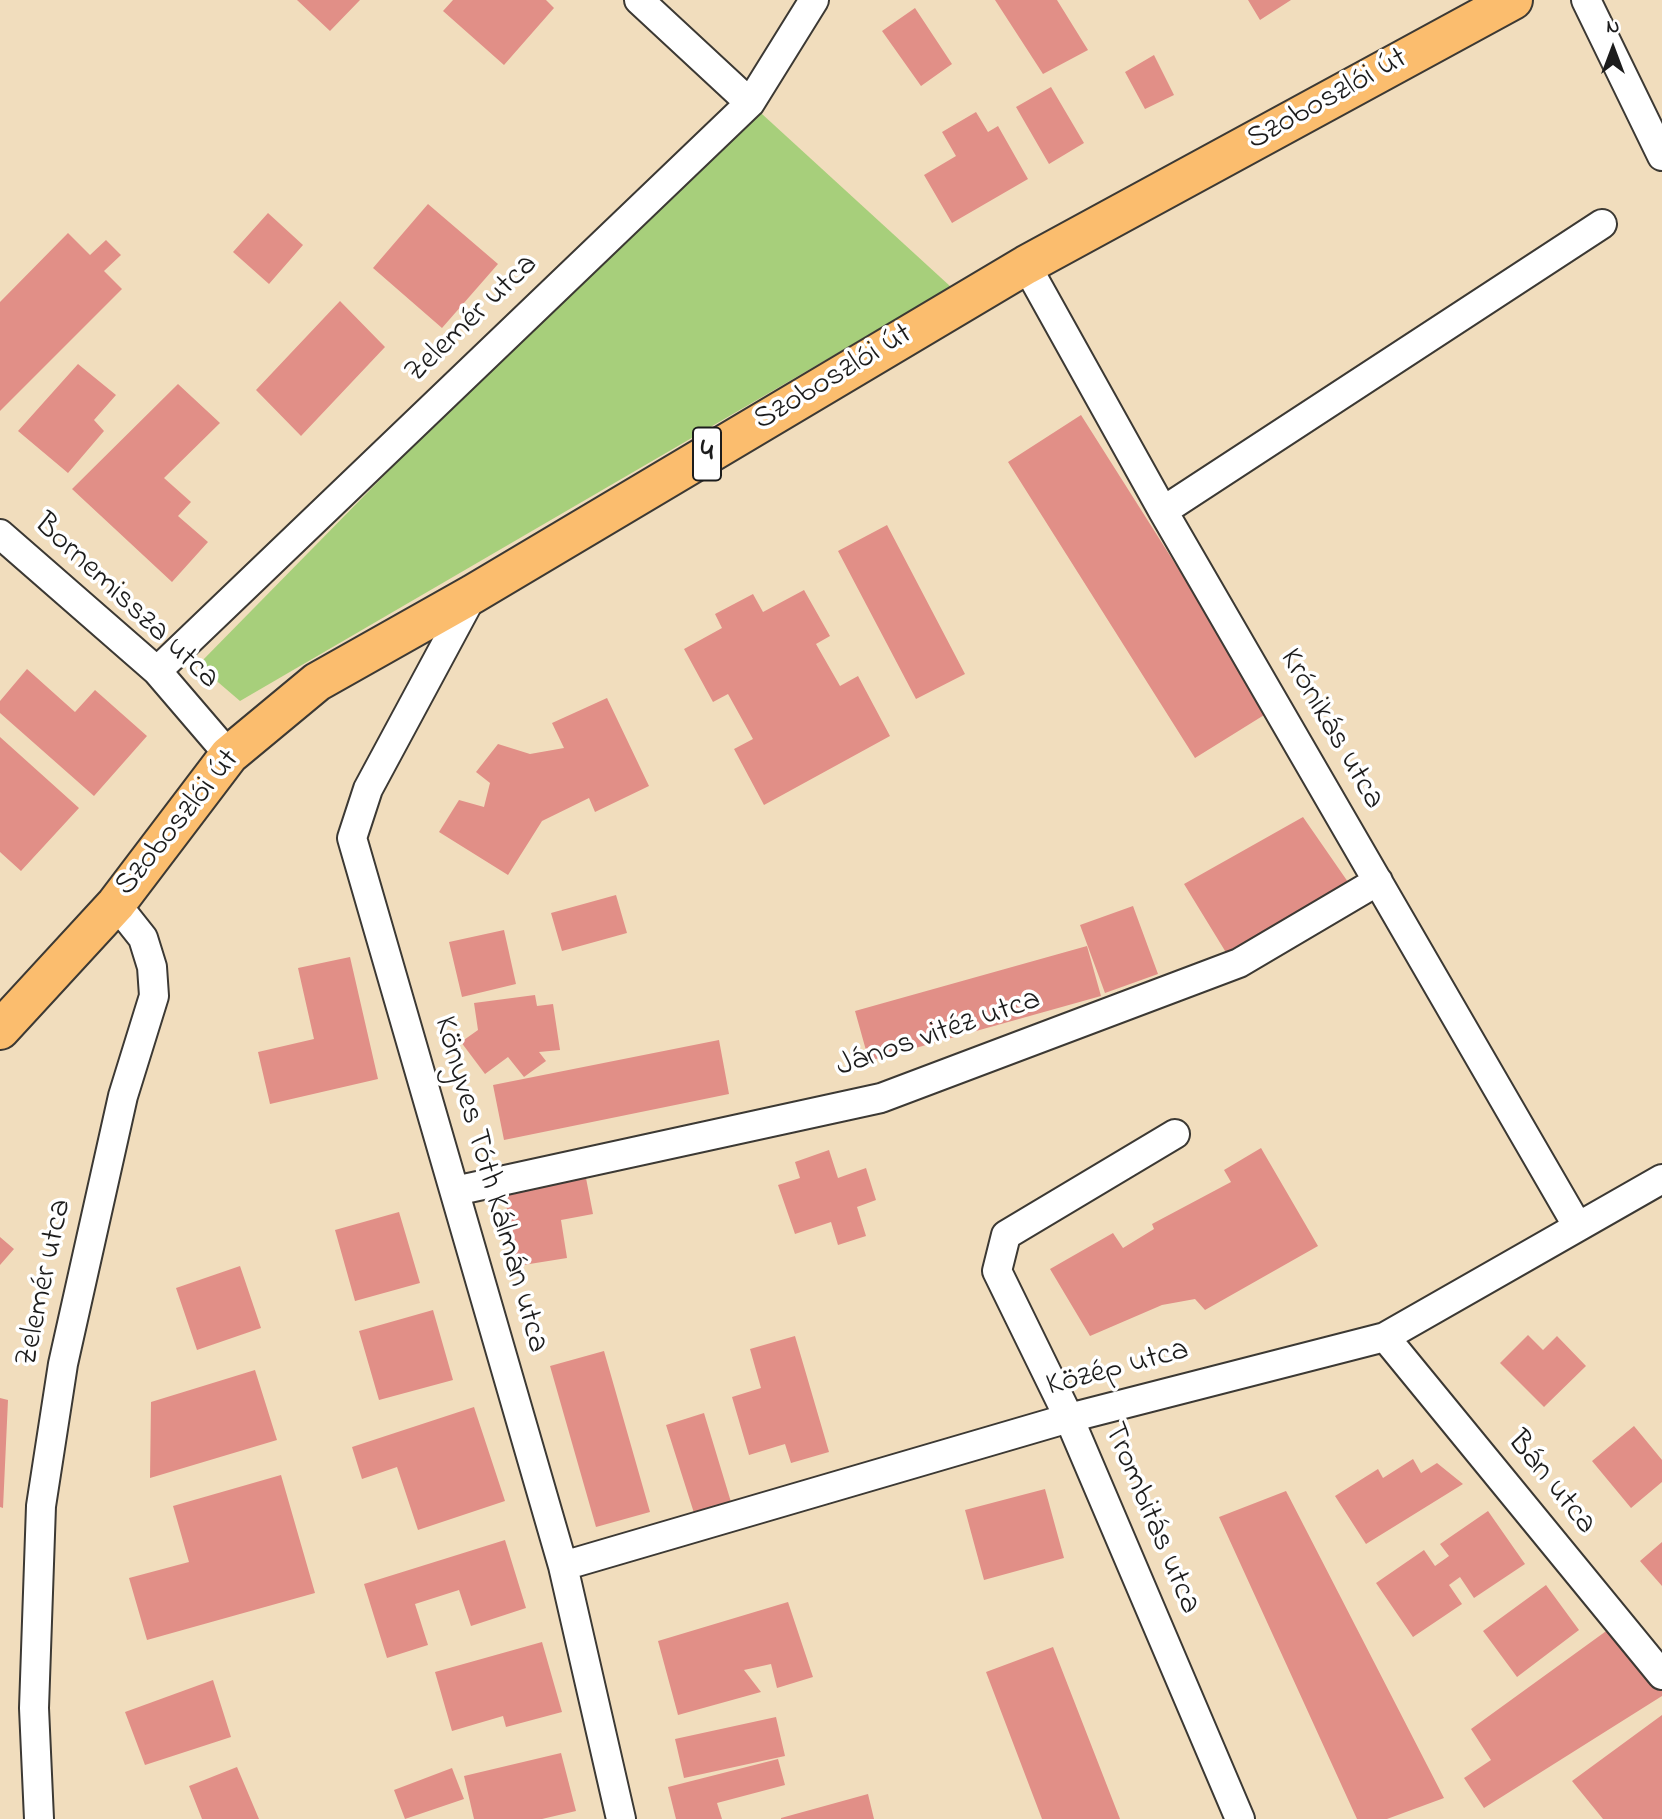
<!DOCTYPE html>
<meta charset="utf-8">
<style>
body{margin:0}
#map{position:relative;width:1662px;height:1819px;overflow:hidden;background:#f1ddbd;font-family:"Indie Flower",sans-serif}
canvas{display:block}
.north{position:absolute;left:1578px;top:14px;width:70px;height:70px;-webkit-text-stroke:5px #fff;paint-order:stroke;rotate:0deg;font-size:19px;font-weight:700;line-height:28px;text-align:center;color:#1c1c1c}
.north::after{content:'';display:block;margin:auto;width:24px;height:32px;background:#1c1c1c;clip-path:polygon(50% 0,100% 100%,50% 72%,0 100%)}
</style>
<div id="map">
<canvas width="1662" height="1819"></canvas>
<div class="north">N</div>
</div>
<script>
const ctx = document.querySelector('canvas').getContext('2d');
ctx.lineJoin = 'round';
function fill(path, color) {
  ctx.fillStyle = color;
  ctx.fill(path, 'evenodd');
}
function toPath(rows) {
  const path = new Path2D();
  for (const r of rows) {
    path.moveTo(r[0], r[1]);
    for (let i = 2; i < r.length; i += 2) path.lineTo(r[i], r[i + 1]);
  }
  return path;
}
function stroke(path, color, width, dash) {
  ctx.strokeStyle = color;
  ctx.lineWidth = width;
  ctx.lineCap = dash ? 'butt' : 'round';
  ctx.setLineDash(dash || []);
  ctx.stroke(path);
}
function drawText(font, color, halo, rows, align = 'center') {
  ctx.font = font + ' "Indie Flower",sans-serif';
  ctx.lineWidth = 7;
  ctx.setLineDash([]);
  ctx.textBaseline = 'middle';
  ctx.strokeStyle = halo;
  ctx.fillStyle = color;
  for (const [text, x, y, turn = 0] of rows) {
    ctx.save();
    ctx.translate(x, y);
    ctx.rotate((+turn || 0) * Math.PI / 180);
    ctx.textAlign = isNaN(turn) ? turn : align;
    if (halo) ctx.strokeText(text, 0, 0);
    ctx.fillText(text, 0, 0);
    ctx.restore();
  }
}
const green = toPath([
 [750,103,951,287,240,701,198,665]
]);
const building = toPath([
 [297,0,360,0,330,31],
 [453,0,546,0,554,8,504,65,443,11],
 [995,0,1057,0,1088,50,1043,74],
 [1248,0,1291,0,1260,20],
 [915,8,952,64,921,86,882,31],
 [1154,55,1174,95,1145,109,1125,72],
 [1051,87,1084,143,1049,164,1016,107],
 [976,112,988,132,998,126,1028,179,952,223,924,175,956,156,942,132],
 [428,204,498,264,442,328,373,268],
 [268,213,303,245,269,284,233,252],
 [68,233,90,255,106,240,121,255,104,271,122,289,0,411,0,302],
 [340,301,385,347,301,436,256,390],
 [78,364,116,395,94,420,104,431,68,473,18,431],
 [178,384,220,423,164,478,191,502,178,516,208,542,172,582,72,489],
 [1081,415,1269,712,1195,758,1008,462],
 [887,525,965,674,916,699,838,551],
 [804,590,830,636,816,644,840,686,858,676,890,736,764,805,734,749,753,739,728,694,713,702,684,649,722,628,715,614,753,594,763,612],
 [27,669,75,712,95,690,147,736,94,796,0,713,0,701],
 [607,698,649,786,595,812,589,798,542,821,508,875,439,832,459,800,484,807,490,783,476,772,498,744,530,754,564,748,552,723],
 [0,737,79,808,21,871,0,852],
 [1303,817,1348,882,1230,959,1184,884],
 [616,895,627,933,562,951,551,913],
 [1133,906,1158,974,1105,993,1080,925],
 [504,930,516,984,462,997,449,942],
 [1087,946,1101,996,869,1061,855,1011],
 [350,957,378,1079,270,1104,258,1052,314,1039,298,968],
 [535,995,537,1006,553,1004,560,1050,539,1052,546,1061,524,1077,508,1057,485,1074,461,1042,478,1030,474,1003],
 [719,1040,729,1094,504,1140,493,1085],
 [1261,1148,1318,1246,1205,1310,1195,1299,1162,1305,1090,1336,1050,1269,1113,1233,1123,1248,1154,1229,1152,1224,1231,1182,1224,1170],
 [829,1150,838,1178,866,1168,876,1200,857,1207,866,1236,838,1245,831,1222,795,1234,778,1185,800,1178,795,1162],
 [585,1173,593,1214,561,1220,567,1258,517,1266,503,1187],
 [399,1212,420,1283,355,1301,335,1230],
 [0,1237,14,1249,0,1265],
 [240,1266,261,1328,197,1350,176,1288],
 [433,1310,453,1380,379,1400,359,1331],
 [1528,1335,1543,1350,1557,1336,1586,1366,1544,1407,1500,1363],
 [795,1336,829,1452,791,1463,785,1444,749,1455,732,1397,761,1388,750,1349],
 [604,1351,650,1512,596,1527,550,1366],
 [255,1370,277,1440,150,1478,151,1402],
 [0,1398,8,1400,3,1508,0,1507],
 [474,1407,505,1501,418,1530,397,1467,362,1479,352,1447],
 [704,1413,731,1502,694,1513,666,1425],
 [1634,1426,1662,1460,1662,1482,1631,1508,1592,1461],
 [1413,1459,1421,1473,1437,1463,1463,1484,1366,1544,1335,1496,1378,1469,1383,1478],
 [281,1475,315,1593,147,1640,129,1578,189,1562,173,1506],
 [1045,1489,1064,1558,984,1580,965,1510],
 [1286,1491,1444,1798,1387,1819,1357,1819,1219,1517],
 [1488,1511,1525,1564,1474,1598,1460,1577,1449,1585,1462,1604,1413,1637,1376,1583,1424,1550,1435,1566,1449,1556,1440,1544],
 [505,1540,526,1608,471,1626,459,1590,415,1604,428,1645,387,1658,364,1584],
 [1662,1542,1662,1586,1640,1561],
 [1546,1585,1579,1630,1517,1677,1483,1631],
 [788,1602,813,1677,777,1688,771,1664,744,1670,761,1692,678,1715,658,1641],
 [1609,1629,1662,1691,1662,1696,1484,1808,1464,1778,1491,1760,1471,1729],
 [542,1642,562,1712,506,1727,503,1716,452,1731,435,1672],
 [1053,1647,1120,1819,1042,1819,986,1672],
 [213,1680,231,1737,145,1765,125,1712],
 [1662,1715,1662,1819,1603,1819,1572,1781],
 [776,1717,785,1756,684,1778,675,1739],
 [561,1753,576,1811,542,1819,474,1819,464,1776],
 [778,1759,785,1785,717,1803,722,1819,676,1819,668,1787],
 [237,1767,259,1819,202,1819,189,1786],
 [452,1768,464,1799,405,1819,394,1790],
 [868,1794,874,1819,781,1819,781,1818]
]);
const street = toPath([
 [639,0,750,103],
 [1586,0,1662,156],
 [1026,265,1163,511,1578,1227],
 [1163,511,1602,224],
 [0,534,157,671,229,755],
 [473,594,368,789,352,838,563,1566,621,1819],
 [157,671,750,103,814,0],
 [1175,1134,1006,1235,997,1271,1069,1418,1240,1819],
 [455,1191,881,1098,1239,963,1378,881],
 [1385,1337,1662,1675],
 [563,1566,1069,1418,1385,1337,1662,1179],
 [39,1819,34,1708,41,1506,63,1364,123,1096,154,996,152,967,143,938,116,904]
]);
const primary = toPath([
 [0,1030,116,904,229,755,317,682,473,594,1026,265,1513,0]
]);
const shields = [
 [707,454,28]
];
const shieldNames = [
 ["4",707,454]
];
const streetNames = [
 ["Szoboszlói út",1328,101,-29],
 ["Zelemér utca",473,320,-44],
 ["Szoboszlói út",834,379,-31],
 ["Bornemissza utca",125,603,43],
 ["Krónikás utca",1330,730,60],
 ["Szoboszlói út",179,824,-51],
 ["János vitéz utca",939,1035,-19],
 ["Könyves Tóth Kálmán utca",489,1185,74],
 ["Zelemér utca",46,1283,-78],
 ["Közép utca",1118,1370,-15],
 ["Bán utca",1550,1484,51],
 ["Trombitás utca",1150,1519,67]
];
fill(green, '#a7cf7b');
fill(building, '#e18f87');
stroke(street, '#3c3934', 32);
stroke(primary, '#3c3934', 42);
stroke(street, '#fff', 28);
stroke(primary, '#fbbd6e', 38);
for (const [x, y, w] of shields) {
  const box = new Path2D();
  box.roundRect(x - w / 2, y - 26.5, w, 53, 5);
  ctx.fillStyle = '#fff';
  ctx.fill(box);
  stroke(box, '#1c1c1c', 2);
}
drawText('bold 30px', '#1c1c1c', null, shieldNames);
drawText('32px', '#1c1c1c', '#fff', streetNames);
</script>
